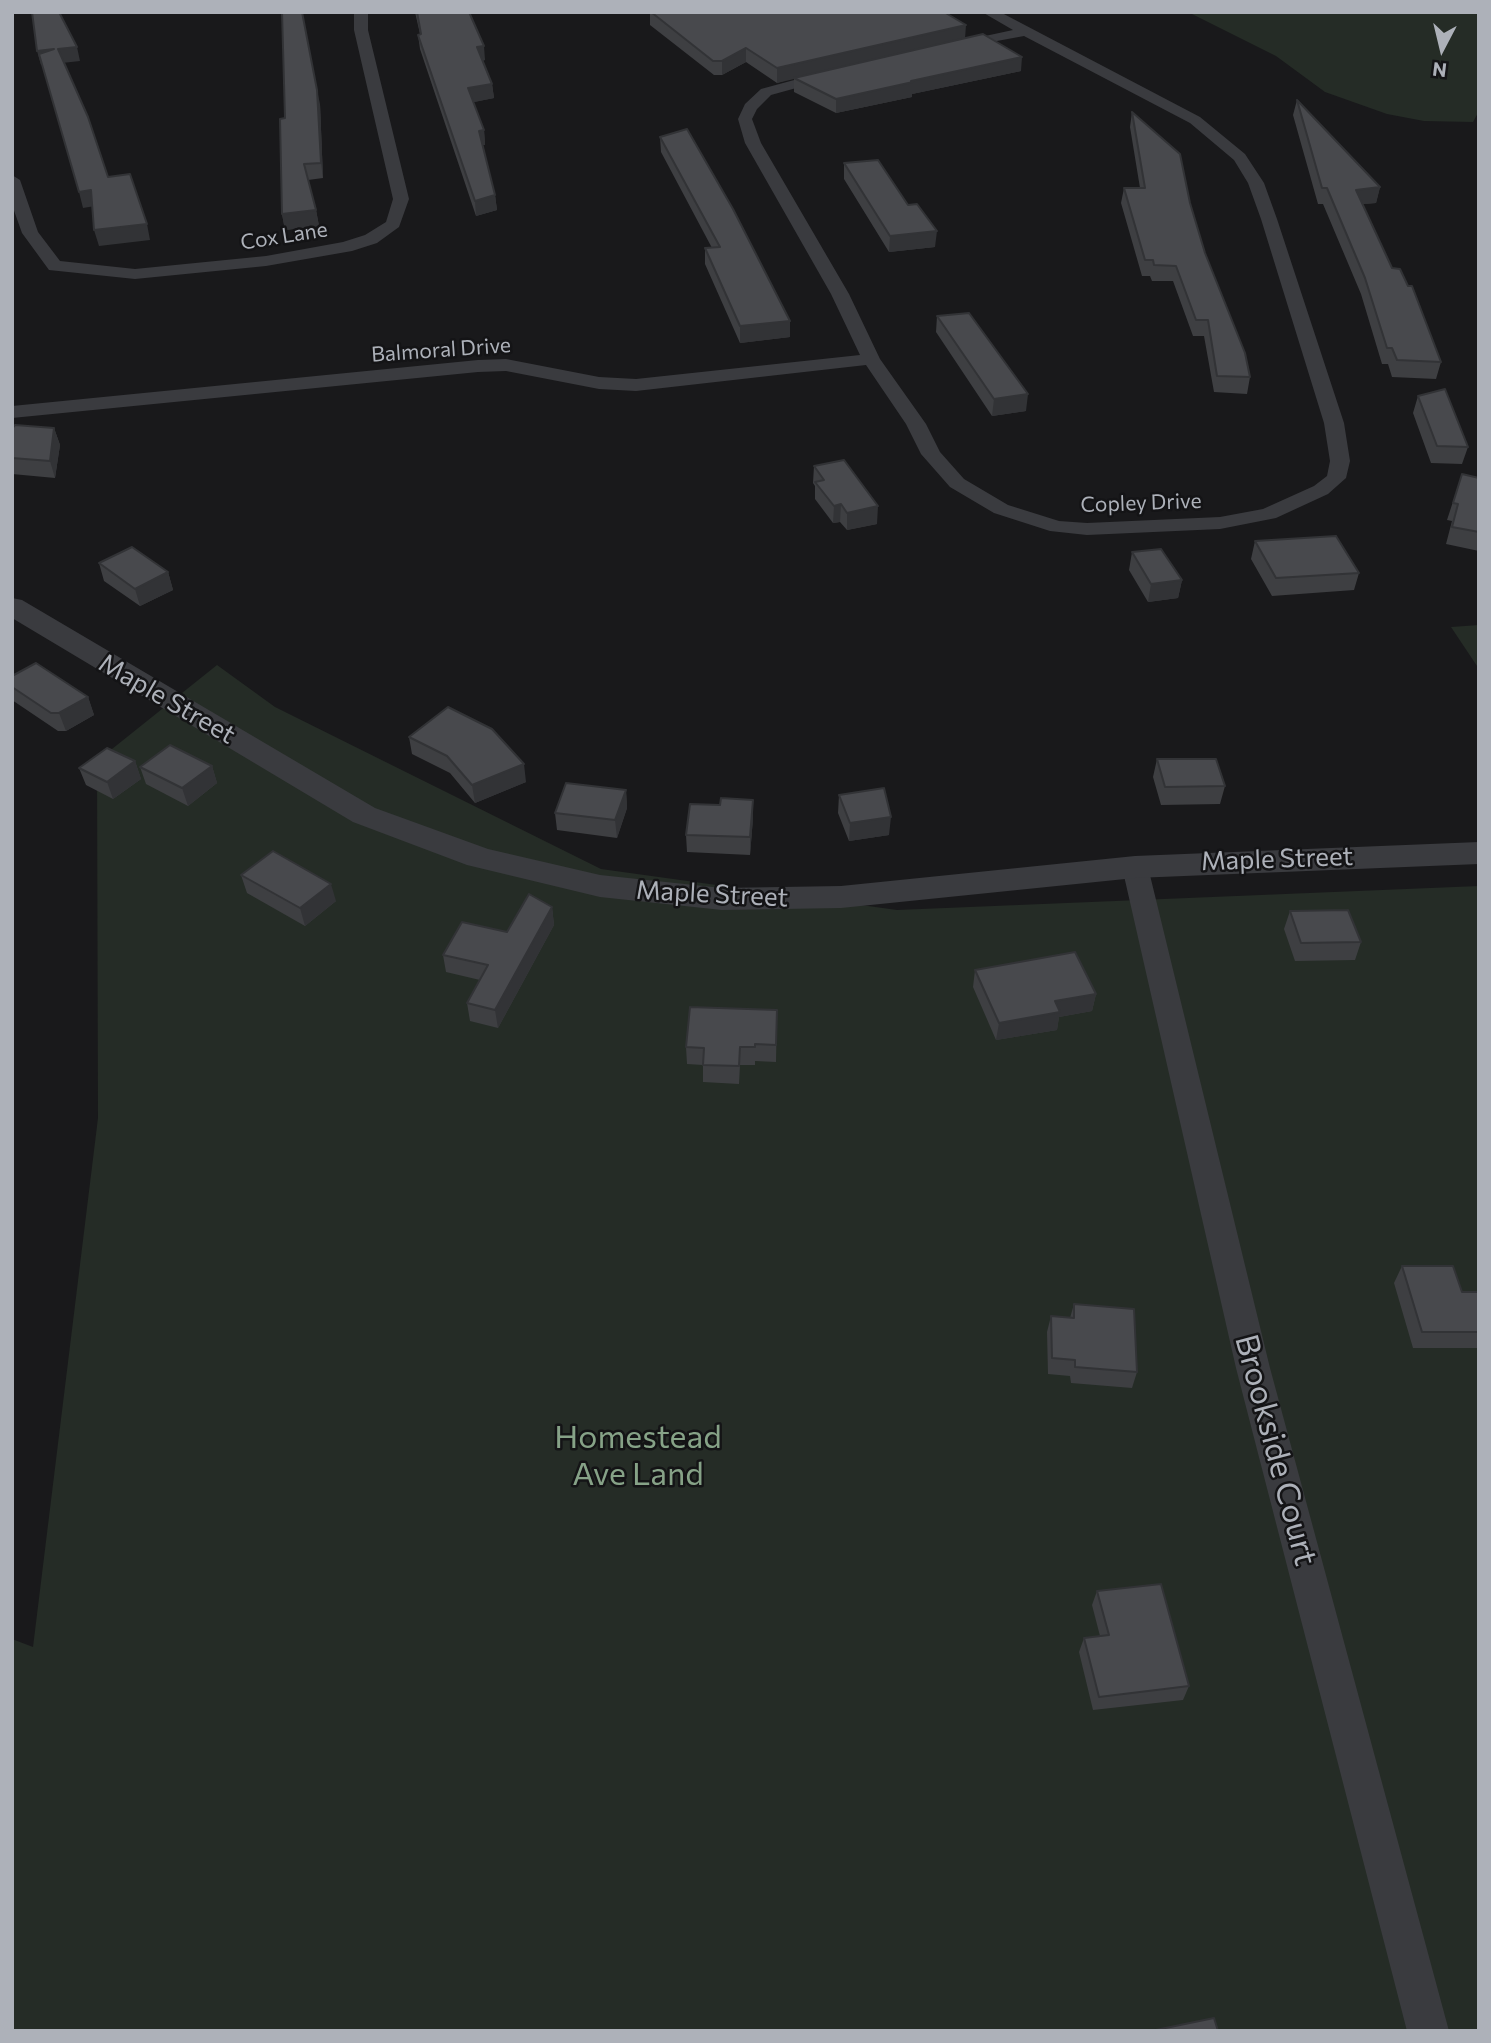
<!DOCTYPE html>
<style>
body{margin:0}
#map{position:relative;width:1491px;height:2043px;overflow:hidden;background:#19191b;font-family:Commissioner,sans-serif}
canvas{display:block}
.frame{position:absolute;inset:0;border:14px solid #adb1b9;pointer-events:none}
.north{position:absolute;left:1407px;top:14px;width:70px;height:70px;-webkit-text-stroke:5px #141416;paint-order:stroke;rotate:187deg;font-size:19px;font-weight:700;line-height:28px;text-align:center;color:#adb1b9}
.north::after{content:'';display:block;margin:auto;width:24px;height:32px;background:#adb1b9;clip-path:polygon(50% 0,100% 100%,50% 72%,0 100%)}
</style>
<div id="map">
<canvas width="1491" height="2043"></canvas>
<div class="frame"></div>
<div class="north">N</div>
</div>
<script>
const ctx = document.querySelector('canvas').getContext('2d');
ctx.lineJoin = 'round';
function fill(path, color) {
  ctx.fillStyle = color;
  ctx.fill(path, 'evenodd');
}
function toPath(rows) {
  const path = new Path2D();
  for (const r of rows) {
    path.moveTo(r[0], r[1]);
    for (let i = 2; i < r.length; i += 2) path.lineTo(r[i], r[i + 1]);
  }
  return path;
}
function stroke(path, color, width, dash) {
  ctx.strokeStyle = color;
  ctx.lineWidth = width;
  ctx.lineCap = dash ? 'butt' : 'round';
  ctx.setLineDash(dash || []);
  ctx.stroke(path);
}
function drawText(font, color, halo, rows, align = 'center') {
  ctx.font = font + ' Commissioner,sans-serif';
  ctx.lineWidth = 5;
  ctx.setLineDash([]);
  ctx.textBaseline = 'middle';
  ctx.strokeStyle = halo;
  ctx.fillStyle = color;
  for (const [text, x, y, turn = 0] of rows) {
    ctx.save();
    ctx.translate(x, y);
    ctx.rotate((+turn || 0) * Math.PI / 180);
    ctx.textAlign = isNaN(turn) ? turn : align;
    if (halo) ctx.strokeText(text, 0, 0);
    ctx.fillText(text, 0, 0);
    ctx.restore();
  }
}
const green = toPath([
 [1188,12,1479,12,1479,111,1473,122,1424,121,1387,114,1325,92,1276,56],
 [1479,625,1479,669,1451,627],
 [217,665,275,707,601,869,897,910,1479,886,1479,2031,12,2031,12,1639,33,1647,98,1118,97,761]
]);
const minor = toPath([
 [354,12,368,12,368,30,409,199,399,227,377,243,352,251,266,266,135,279,49,270,22,233,12,205,12,175,20,180,38,232,60,261,135,269,266,256,343,242,365,235,386,222,393,199,354,30,354,12],
 [982,12,1000,12,1200,117,1245,154,1264,183,1277,219,1344,423,1350,461,1346,478,1328,494,1276,518,1220,529,1087,535,1050,531,994,513,950,487,921,454,906,424,866,365,636,391,599,389,506,371,478,372,12,418,12,406,478,360,506,359,599,377,636,379,860,355,831,294,745,143,738,119,745,104,761,89,831,70,838,74,836,77,771,95,757,109,752,119,761,143,849,294,880,359,926,424,940,452,964,479,1008,505,1059,521,1087,523,1220,517,1263,509,1314,486,1327,476,1330,461,1324,423,1261,219,1248,183,1234,160,1190,123,1024,36,948,50,948,44,1013,30,982,12],
 [1135,858,1144,861,1148,867,1270,1368,1449,2031,1407,2031,1236,1368,1122,867,1126,861,1135,858]
]);
const tertiary = toPath([
 [12,598,22,600,375,808,488,849,600,875,722,888,841,886,1135,856,1479,842,1479,864,1135,878,841,908,722,910,600,897,467,865,353,822,12,618,12,598]
]);
const wall = toPath([
 [415,12,469,12,485,60,482,61,492,84,494,98,473,102,484,130,485,145,483,145,495,195,497,210,476,216,420,49,418,35,420,34],
 [650,12,944,12,965,39,1021,71,912,94,912,97,836,113,794,92,794,78,777,83,746,62,722,75,714,75,650,25],
 [1297,100,1380,187,1376,203,1362,204,1392,268,1441,362,1436,379,1392,377,1388,364,1382,364,1361,294,1323,204,1318,204,1293,115],
 [320,104,323,178,308,180,316,210,319,226,285,230,282,214,285,118],
 [1132,112,1190,203,1205,253,1250,377,1247,394,1214,392,1204,336,1193,336,1173,281,1152,281,1150,276,1142,276,1121,203,1124,188,1140,188,1130,127],
 [660,137,790,321,790,337,740,343,705,264,705,248,712,248,661,152],
 [844,163,935,247,889,252,844,179],
 [937,316,1026,411,992,416,936,332],
 [1418,396,1468,447,1462,464,1431,463,1413,413],
 [54,428,60,445,55,478,12,474,12,429],
 [814,466,877,524,847,530,840,522,833,523,815,499,815,486,813,483],
 [1462,474,1479,478,1479,551,1446,544,1452,521,1447,520],
 [1255,541,1359,573,1354,590,1272,596,1251,559],
 [1132,552,1182,580,1178,598,1148,602,1129,570],
 [99,563,168,572,173,590,140,606,104,581],
 [12,676,88,697,94,715,66,731,58,731,12,700],
 [409,737,526,782,475,803,450,773,412,754],
 [1157,759,1225,786,1220,804,1161,805,1153,777],
 [135,761,141,779,113,799,86,785,79,768],
 [212,766,217,783,188,806,146,784,140,767],
 [626,790,627,808,617,838,557,830,555,813],
 [839,795,889,835,849,841,838,813],
 [753,800,753,818,750,855,687,852,686,835,720,805],
 [241,875,336,901,305,926,247,893],
 [552,907,554,925,498,1028,470,1021,467,1003,480,980,446,972,443,955,507,932],
 [1290,911,1361,942,1355,960,1295,961,1284,929],
 [975,970,1096,994,1092,1011,1059,1017,1057,1030,996,1040,973,987],
 [777,1010,776,1062,755,1061,755,1065,740,1065,739,1084,703,1082,703,1065,687,1064,686,1047],
 [1402,1266,1462,1292,1479,1292,1479,1348,1413,1348,1394,1283],
 [1074,1304,1137,1372,1132,1388,1071,1383,1070,1376,1048,1374,1047,1332,1051,1316,1070,1318],
 [1097,1591,1189,1686,1183,1700,1093,1710,1079,1652,1084,1638,1100,1636,1092,1605]
]);
const shadedWall = toPath([
 [966,25,965,39,777,83,777,68],
 [484,46,485,60,478,61,477,47],
 [77,47,80,61,62,63,58,49],
 [746,48,746,62,722,75,722,61],
 [54,49,58,63,41,65,37,51],
 [1022,57,1021,71,912,94,912,97,836,113,836,99,911,81],
 [492,84,494,98,470,103,468,88],
 [317,90,320,104,323,178,321,163],
 [484,130,485,145,481,145,479,131],
 [1380,187,1376,203,1352,205,1356,190],
 [91,190,95,206,83,208,79,192],
 [495,195,497,210,476,216,475,201],
 [316,210,319,226,285,230,282,214],
 [147,224,150,240,99,246,94,230],
 [937,231,935,247,889,252,890,236],
 [790,321,790,337,740,343,740,326],
 [1028,394,1026,411,992,416,994,399],
 [54,428,60,445,55,478,50,461],
 [841,504,840,522,833,523,834,506],
 [878,506,877,524,847,530,847,513],
 [168,572,173,590,140,606,135,589],
 [1182,580,1178,598,1148,602,1151,584],
 [88,697,94,715,66,731,59,713],
 [135,761,141,779,113,799,107,782],
 [524,764,526,782,475,803,472,785],
 [212,766,217,783,188,806,182,788],
 [626,790,627,808,617,838,615,820],
 [753,800,753,818,750,855,750,837],
 [891,817,889,835,849,841,850,823],
 [331,884,336,901,305,926,300,908],
 [552,907,554,925,498,1028,495,1010],
 [1096,994,1092,1011,1059,1017,1057,1030,996,1040,999,1023,1055,1001]
]);
const building = toPath([
 [32,12,59,12,77,47,58,49,88,117,108,177,130,174,147,224,94,230,91,190,79,192,39,54,54,49,37,51,32,12],
 [282,12,302,12,317,90,321,163,304,164,316,210,282,214,280,119,285,118,282,12],
 [417,12,469,12,484,46,477,47,492,84,468,88,484,130,479,131,495,195,475,201,418,35,421,34,417,12],
 [651,12,944,12,966,25,777,68,746,48,722,61,713,61,651,12],
 [983,34,1022,57,911,81,913,82,836,99,794,78,983,34],
 [1297,100,1380,187,1356,190,1392,268,1400,269,1408,286,1412,286,1441,362,1397,360,1392,348,1387,348,1365,278,1327,188,1322,188,1297,100],
 [1132,112,1180,154,1190,203,1205,253,1245,353,1250,377,1217,376,1208,320,1196,320,1176,266,1154,265,1153,260,1145,260,1124,188,1145,188,1132,112],
 [687,129,733,209,790,321,740,326,705,248,720,247,660,137,687,129],
 [878,160,908,205,917,204,937,231,890,236,844,163,878,160],
 [969,313,1028,394,994,399,937,316,969,313],
 [1445,389,1468,447,1437,446,1418,396,1445,389],
 [15,425,54,428,50,461,12,458,12,429,15,425],
 [844,460,878,506,847,513,841,504,834,506,815,482,824,480,814,466,844,460],
 [1462,474,1479,478,1479,532,1452,527,1458,504,1453,503,1462,474],
 [1336,536,1359,573,1276,578,1255,541,1336,536],
 [132,547,168,572,135,589,99,563,132,547],
 [1161,549,1182,580,1151,584,1132,552,1161,549],
 [36,663,88,697,59,713,51,713,12,687,12,676,36,663],
 [448,707,492,729,524,764,472,785,447,756,409,737,448,707],
 [170,745,212,766,182,788,140,767,170,745],
 [107,748,135,761,107,782,79,768,107,748],
 [1157,759,1216,759,1225,786,1165,787,1157,759],
 [566,783,626,790,615,820,555,813,566,783],
 [884,788,891,817,850,823,839,795,884,788],
 [721,798,753,800,750,837,686,835,690,804,720,805,721,798],
 [273,851,331,884,300,908,241,875,273,851],
 [529,894,552,907,495,1010,467,1003,488,965,443,955,462,922,507,932,529,894],
 [1348,910,1361,942,1301,943,1290,911,1348,910],
 [1075,952,1096,994,1055,1001,1060,1012,999,1023,975,970,1075,952],
 [690,1007,777,1010,776,1045,755,1044,755,1047,740,1047,739,1066,703,1065,704,1048,686,1047,690,1007],
 [1402,1266,1453,1266,1462,1292,1479,1292,1479,1332,1422,1332,1402,1266],
 [1074,1304,1134,1309,1137,1372,1075,1367,1075,1360,1052,1358,1051,1316,1074,1318,1074,1304],
 [1161,1584,1189,1686,1099,1697,1084,1638,1109,1635,1097,1591,1161,1584],
 [1214,2018,1218,2031,1151,2031,1214,2018]
]);
const farStreetnames = [
 ["Cox Lane",284,236,-9],
 ["Balmoral Drive",441,350,-4],
 ["Copley Drive",1141,503,-2]
];
const streetNames = [
 ["Maple Street",167,699,30],
 ["Maple Street",1277,859,-2],
 ["Maple Street",712,894,3]
];
const nearParknames = [
 ["Homestead",638,1437],
 ["Ave Land",638,1474]
];
const nearStreetnames = [
 ["Brookside Court",1276,1450,75]
];
fill(green, '#252c26');
fill(minor, '#3a3b3f');
fill(tertiary, '#3a3b3f');
fill(wall, '#3e3f42');
fill(shadedWall, '#323336');
fill(building, '#48494d');
stroke(building, '#323336', 2);
drawText('21px', '#adb1b9', '#141416', farStreetnames);
drawText('26px', '#adb1b9', '#141416', streetNames);
drawText('32px', '#86a287', '#141416', nearParknames);
drawText('32px', '#adb1b9', '#141416', nearStreetnames);
</script>
